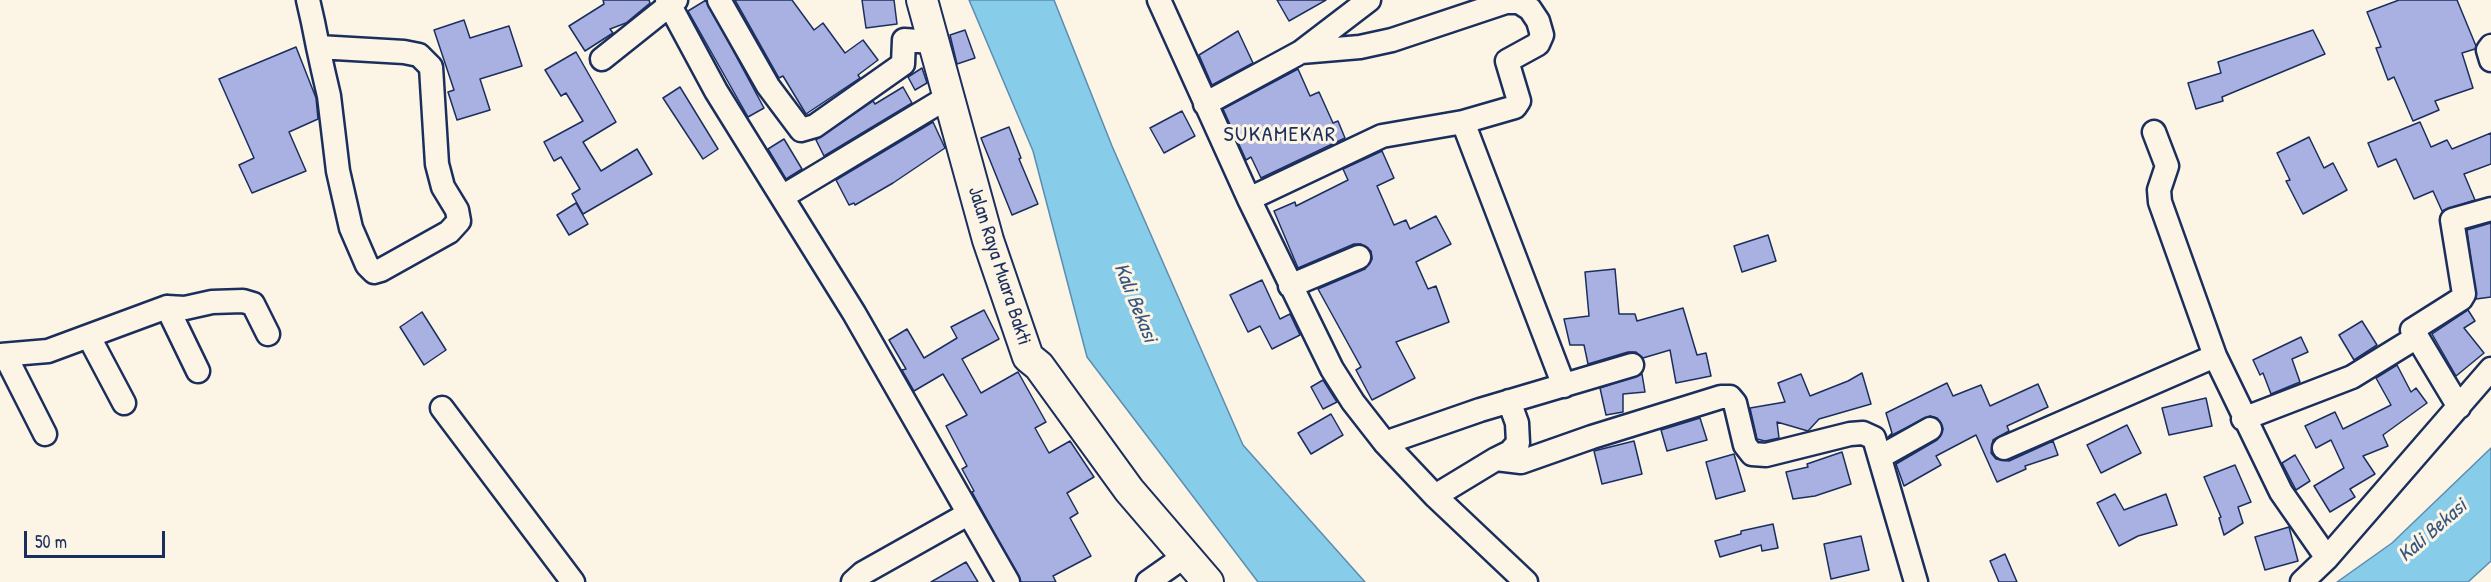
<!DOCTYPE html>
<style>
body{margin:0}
#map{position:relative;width:2491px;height:582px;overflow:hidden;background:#fcf5e5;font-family:"Patrick Hand",sans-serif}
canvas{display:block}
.scale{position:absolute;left:24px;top:531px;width:141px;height:27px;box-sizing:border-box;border:3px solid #1b2f5e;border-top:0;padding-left:8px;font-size:18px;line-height:21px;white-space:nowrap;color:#1b2f5e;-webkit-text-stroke:4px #fcf5e5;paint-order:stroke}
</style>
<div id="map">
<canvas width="2491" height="582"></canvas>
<div class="scale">50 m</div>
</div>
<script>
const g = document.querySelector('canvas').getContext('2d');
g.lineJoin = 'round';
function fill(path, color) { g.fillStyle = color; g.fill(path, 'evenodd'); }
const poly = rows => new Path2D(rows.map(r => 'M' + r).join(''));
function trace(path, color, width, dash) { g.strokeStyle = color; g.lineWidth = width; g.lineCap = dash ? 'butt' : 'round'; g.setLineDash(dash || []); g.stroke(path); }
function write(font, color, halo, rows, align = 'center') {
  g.font = font + ' "Patrick Hand",sans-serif'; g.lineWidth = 6; g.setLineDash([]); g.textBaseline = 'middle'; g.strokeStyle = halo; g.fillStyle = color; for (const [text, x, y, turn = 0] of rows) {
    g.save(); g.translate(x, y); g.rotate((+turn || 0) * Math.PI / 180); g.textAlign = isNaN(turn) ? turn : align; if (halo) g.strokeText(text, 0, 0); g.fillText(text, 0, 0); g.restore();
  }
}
const water = poly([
 [969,0,1054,0,1112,146,1243,445,1365,582,1258,582,1087,357,1033,151,969,0],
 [2491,448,2491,561,2468,582,2337,582,2392,543,2491,448]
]);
const building = poly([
 [603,0,649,0,650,3,626,23,610,29,613,33,585,51,569,26,604,4,603,0],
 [706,0,764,108,748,117,688,11,706,0],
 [735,0,792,0,814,30,823,23,845,53,863,40,878,60,858,75,860,78,806,114,783,76,779,78,735,0],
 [862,0,894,0,897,24,866,28,862,0],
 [1277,0,1326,0,1289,21,1277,0],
 [2399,0,2457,0,2476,46,2475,49,2462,53,2473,88,2435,101,2439,110,2413,121,2394,77,2388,80,2376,48,2381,47,2367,12,2399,0],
 [464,20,470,38,509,26,522,66,480,79,490,110,457,120,448,92,454,90,434,30,464,20],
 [965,30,975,58,957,64,950,35,965,30],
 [2313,30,2325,54,2222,97,2223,101,2196,109,2188,83,2221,73,2218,62,2313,30],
 [1238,31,1253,63,1212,85,1199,55,1238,31],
 [296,47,316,98,318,119,289,132,306,171,252,193,239,165,254,158,219,79,296,47],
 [576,52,616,122,583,142,601,171,637,149,652,174,583,214,572,194,580,189,561,157,554,161,544,142,583,121,566,93,561,96,545,70,576,52],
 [922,68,927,83,915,90,908,77,922,68],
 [1298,69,1310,96,1319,92,1333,123,1338,121,1345,138,1261,178,1251,157,1246,160,1223,109,1298,69],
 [680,87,718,149,703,159,663,98,680,87],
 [903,87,912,103,824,156,816,140,873,101,875,104,903,87],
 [1182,111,1195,136,1164,153,1150,128,1182,111],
 [933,122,945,148,893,183,855,205,854,203,849,205,836,180,933,122],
 [2420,122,2431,147,2447,140,2452,149,2491,133,2491,164,2464,174,2475,200,2442,211,2433,191,2414,199,2396,159,2378,167,2368,143,2420,122],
 [1009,127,1021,158,1019,159,1038,204,1012,215,981,138,1009,127],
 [2309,137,2324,168,2333,163,2347,190,2303,214,2286,181,2290,180,2277,153,2309,137],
 [784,139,802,169,786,179,768,149,784,139],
 [1382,151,1394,178,1377,186,1394,225,1406,220,1410,229,1436,216,1451,244,1416,262,1428,289,1436,286,1449,322,1396,342,1415,378,1372,400,1356,370,1361,367,1318,289,1365,269,1372,259,1371,251,1361,244,1354,244,1298,268,1274,211,1295,202,1296,206,1348,180,1343,169,1382,151],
 [576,203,588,224,569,235,557,215,576,203],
 [2491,223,2491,297,2476,299,2467,230,2491,223],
 [1768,235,1776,261,1742,272,1734,246,1768,235],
 [1615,269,1619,314,1635,314,1637,321,1683,308,1697,355,1706,353,1711,376,1676,383,1670,350,1643,358,1636,352,1628,352,1588,364,1584,345,1570,345,1564,319,1589,316,1585,272,1615,269],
 [1262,280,1280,319,1290,314,1300,335,1272,349,1260,326,1248,332,1230,295,1262,280],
 [984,310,999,339,962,359,981,393,1018,372,1046,422,1035,428,1049,453,1070,441,1094,477,1067,493,1078,513,1070,518,1091,556,1053,576,1056,582,1021,582,972,492,974,491,962,469,967,466,946,426,967,415,943,374,914,391,902,370,906,369,889,340,907,329,924,358,957,338,951,327,984,310],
 [2468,310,2475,321,2464,328,2484,353,2456,376,2432,334,2468,310],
 [422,312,446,350,424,365,400,327,422,312],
 [2362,321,2377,345,2354,360,2339,335,2362,321],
 [2301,337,2308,352,2292,359,2300,382,2271,394,2263,373,2260,375,2253,360,2301,337],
 [2397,365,2411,392,2416,388,2427,403,2383,435,2388,446,2363,456,2375,474,2350,489,2355,497,2330,512,2314,486,2344,468,2331,440,2316,448,2305,426,2335,412,2343,429,2391,405,2376,378,2397,365],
 [1862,373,1871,404,1819,419,1808,431,1777,422,1779,438,1765,441,1757,439,1750,408,1785,402,1778,383,1801,374,1810,396,1848,381,1862,373],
 [1642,374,1645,392,1623,394,1623,412,1606,415,1600,388,1642,374],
 [1323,380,1337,402,1323,409,1311,387,1323,380],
 [1947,383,1953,396,1981,385,1990,406,2038,384,2048,407,2007,426,2009,431,1993,440,1991,453,1996,459,2009,461,2053,441,2058,455,2025,466,2026,469,1997,482,1976,435,1936,456,1941,465,1904,486,1896,464,1937,440,1943,429,1937,418,1930,416,1888,437,1892,433,1886,413,1947,383],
 [2206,398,2212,426,2169,435,2162,408,2206,398],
 [1331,414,1343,435,1311,454,1298,433,1331,414],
 [1700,418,1707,440,1667,451,1661,430,1700,418],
 [2127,425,2141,453,2101,473,2087,445,2127,425],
 [1634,441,1642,474,1602,484,1594,451,1634,441],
 [1842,452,1851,484,1815,496,1793,499,1786,472,1808,467,1807,464,1842,452],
 [1734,454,1745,491,1716,499,1706,462,1734,454],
 [2295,455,2310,481,2296,490,2282,463,2295,455],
 [2235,465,2251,502,2238,507,2243,523,2224,535,2219,518,2221,517,2204,477,2235,465],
 [2115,494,2124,510,2166,494,2177,525,2138,536,2119,546,2097,503,2115,494],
 [1773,524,1778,548,1762,551,1761,545,1720,557,1715,541,1741,534,1741,531,1773,524],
 [2289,527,2298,561,2265,570,2255,537,2289,527],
 [1861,536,1869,570,1831,579,1824,544,1861,536],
 [2005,554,2017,582,1999,582,1990,561,2005,554],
 [966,562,978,582,931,582,966,562]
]);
const minor = poly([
 [308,0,313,22,318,47,323,70,329,96,338,171,351,228,367,265,374,272,381,270,449,232,459,221,457,210,443,187,437,164,431,67,419,55,404,52,318,47],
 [667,0,716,91,854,313,1008,582],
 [719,0,768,86,801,130,815,126,903,64,904,40,933,42],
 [1159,0,1249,199,1332,369,1353,402,1385,443,1435,496,1526,582],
 [2491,46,2488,50,2491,60],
 [1301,52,1369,0],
 [602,59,676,0],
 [1205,104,1301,52,1360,47,1392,40,1506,2,1519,2,1530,9,1538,21,1542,35,1538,44,1507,61,1519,101,1515,107,1463,122,1382,136,1249,199],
 [1463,122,1564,386],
 [2154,132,2167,166,2159,190,2160,202,2215,356,2281,492,2327,558],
 [782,197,948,97],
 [1290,286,1359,257],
 [167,307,198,371],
 [89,337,124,403],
 [2417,337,2412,330,2461,299,2464,294,2452,220,2491,209],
 [0,355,48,351,167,307,185,308,212,302,243,301,253,304,268,334],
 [5,355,45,434],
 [442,408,573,582],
 [2243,419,2352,377,2417,337,2459,407],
 [1385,443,1480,410,1632,365],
 [2004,448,2215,356],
 [1880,457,1930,429],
 [1496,459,1510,452,1518,443,1517,423,1509,401],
 [1435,496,1496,459,1521,462,1592,437,1721,397,1730,397,1735,403,1745,445,1752,454,1766,455,1850,434,1863,433,1874,438,1916,582],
 [853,582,863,573,968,514],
 [1148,582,1185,556],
 [2302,582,2327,558,2491,369]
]);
const major = poly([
 [922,0,988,240,1028,357,1039,366,1129,490,1208,582]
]);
const streetNames = [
 ["Jalan Raya Muara Bakti",999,266,72]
];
const waterNames = [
 ["Kali Bekasi",1135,303,68],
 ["Kali Bekasi",2433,531,-41]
];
const quarterNames = [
 ["SUKAMEKAR",1280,135]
];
fill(water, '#87cce9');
trace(water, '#5c8db1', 1.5);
fill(building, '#a9b1e2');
trace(building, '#1b2f5e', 1.5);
trace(minor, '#1b2f5e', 27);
trace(major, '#1b2f5e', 34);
trace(minor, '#fcf5e5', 22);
trace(major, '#fcf5e5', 30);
write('20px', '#1b2f5e', '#fcf5e5', streetNames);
write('italic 21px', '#365681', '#fcf5e5', waterNames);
g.letterSpacing = '1.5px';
write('22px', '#1b2f5e', '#fcf5e5', quarterNames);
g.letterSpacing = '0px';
</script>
